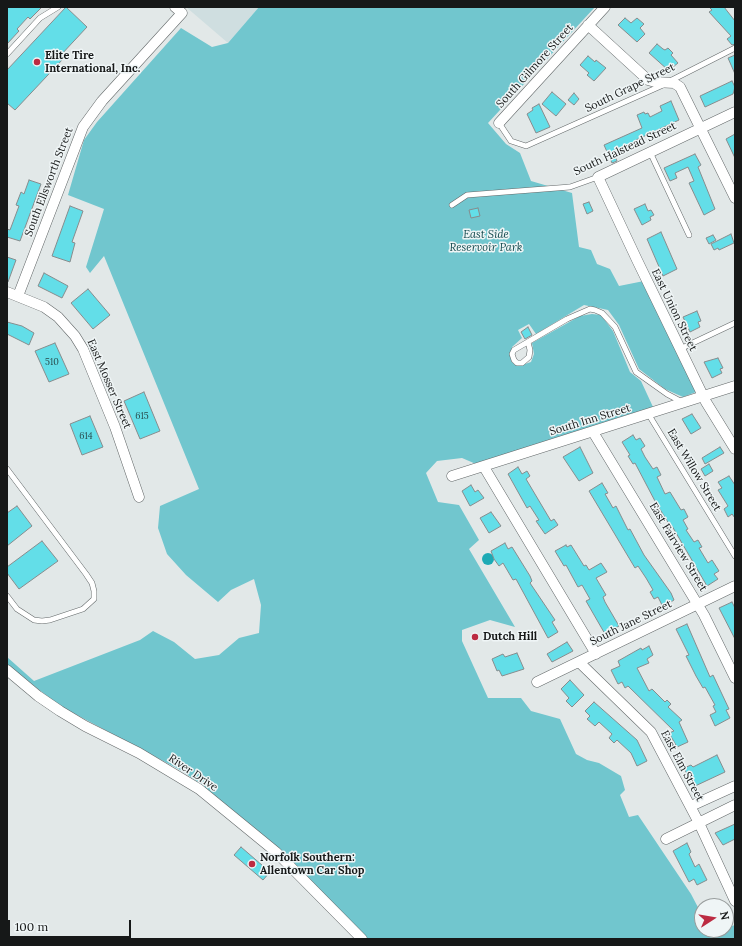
<!DOCTYPE html>
<style>
body{margin:0}
#map{position:relative;width:742px;height:946px;overflow:hidden;background:#e2e8e8;font-family:Lora,serif}
canvas{display:block}
.frame{position:absolute;inset:0;border:8px solid #161818;pointer-events:none}
.north{position:absolute;left:694px;top:898px;width:40px;height:40px;box-sizing:border-box;background:#eff5f6;border:1px solid #989d9d;border-radius:50%;rotate:78deg;font-size:11px;font-weight:700;line-height:16px;text-align:center;color:#161818}
.north::after{content:'';display:block;margin:auto;width:14px;height:18px;background:#bc2b42;clip-path:polygon(50% 0,100% 100%,50% 72%,0 100%)}
.scale{position:absolute;left:8px;top:920px;width:123px;height:18px;box-sizing:border-box;border:2px solid #161818;border-top:0;padding-left:5px;font-size:12px;line-height:14px;white-space:nowrap;color:#161818;-webkit-text-stroke:3px #eff5f6;paint-order:stroke}
</style>
<div id="map">
<canvas width="742" height="946"></canvas>
<div class="frame"></div>
<div class="north">N</div>
<div class="scale">100 m</div>
</div>
<script>
const g = document.querySelector('canvas').getContext('2d');
g.lineJoin = 'round';
function fill(path, color) { g.fillStyle = color; g.fill(path, 'evenodd'); }
const poly = rows => new Path2D(rows.map(r => 'M' + r).join(''));
function trace(path, color, width, dash) { g.strokeStyle = color; g.lineWidth = width; g.lineCap = dash ? 'butt' : 'round'; g.setLineDash(dash || []); g.stroke(path); }
function write(font, color, halo, rows, align = 'center') {
  g.font = font + ' Lora,serif'; g.lineWidth = 3; g.setLineDash([]); g.textBaseline = 'middle'; g.strokeStyle = halo; g.fillStyle = color; for (const [text, x, y, turn = 0] of rows) {
    g.save(); g.translate(x, y); g.rotate((+turn || 0) * Math.PI / 180); g.textAlign = isNaN(turn) ? turn : align; if (halo) g.strokeText(text, 0, 0); g.fillText(text, 0, 0); g.restore();
  }
}
const built = poly([
 [186,7,259,7,228,43]
]);
const green = poly([
 [259,7,595,7,488,123,506,144,520,153,531,181,572,193,579,247,591,250,597,264,610,269,619,286,644,281,696,392,683,397,665,389,639,369,619,325,608,310,584,305,536,334,529,324,518,330,522,338,512,347,511,361,515,365,522,365,531,362,534,354,532,343,580,316,592,314,601,315,613,331,630,372,641,381,653,407,476,464,462,458,437,461,426,473,438,502,459,505,479,540,469,549,515,627,490,620,462,630,462,641,488,698,521,698,531,711,560,719,576,754,587,760,599,763,621,776,625,790,620,795,629,817,638,815,691,894,702,915,702,930,710,930,712,933,726,930,726,928,735,925,735,939,361,939,238,815,198,782,182,771,60,706,7,665,7,657,34,681,140,640,153,631,174,642,195,659,219,655,239,638,259,633,261,605,254,579,231,590,218,602,186,575,167,554,158,528,160,506,199,489,104,256,90,273,86,267,104,209,68,195,84,140,97,122,181,28,212,47,228,43]
]);
const water = poly([
 '482 559a6 6 0 1 1 12 0a6 6 0 1 1-12 0Z'
]);
const building = poly([
 [7,7,42,7,30,19,28,17,17,29,19,31,7,44,7,7],
 [66,7,87,27,60,56,63,59,15,110,7,103,7,70,66,7],
 [709,7,724,7,735,21,735,44,732,45,727,39,731,36,709,12,712,10,709,7],
 [625,18,631,23,637,18,644,24,640,28,645,34,637,42,618,25,625,18],
 [657,44,663,49,665,50,668,48,673,53,671,55,678,63,673,67,672,66,668,70,649,53,657,44],
 [735,55,735,74,728,58,735,55],
 [588,56,595,62,596,60,606,68,594,81,587,75,589,73,580,65,588,56],
 [732,81,735,87,733,94,705,107,700,96,732,81],
 [552,92,566,104,556,116,542,104,552,92],
 [574,93,579,99,574,105,568,100,574,93],
 [671,101,679,120,636,140,637,142,631,146,614,154,617,161,612,163,604,145,642,128,637,115,644,112,645,114,648,113,650,117,662,111,660,106,671,101],
 [539,104,550,127,536,133,527,114,533,110,532,108,539,104],
 [735,134,735,158,726,139,735,134],
 [695,154,701,165,698,167,715,209,704,215,689,183,694,181,688,167,675,173,677,178,670,181,664,168,695,154],
 [29,180,41,184,20,241,7,237,7,229,10,230,19,206,16,205,21,192,24,194,29,180],
 [589,202,593,211,587,214,583,204,589,202],
 [645,204,648,211,651,210,654,215,650,217,651,220,642,225,634,209,645,204],
 [70,206,83,211,72,242,75,243,70,262,52,256,70,206],
 [478,208,480,216,471,218,469,210,478,208],
 [661,232,677,269,663,276,647,239,661,232],
 [731,234,734,243,719,250,718,248,714,250,711,244,731,234],
 [713,235,716,240,709,244,706,238,713,235],
 [7,257,16,260,8,282,7,282,7,257],
 [44,273,68,286,62,298,38,286,44,273],
 [88,289,110,315,93,329,71,303,88,289],
 [697,311,701,321,698,322,700,327,690,332,683,317,697,311],
 [7,322,22,326,34,333,29,345,7,334,7,322],
 [528,327,532,335,525,339,521,332,528,327],
 [55,343,69,374,49,382,35,351,55,343],
 [718,358,723,368,720,369,722,373,712,378,704,362,718,358],
 [144,392,160,431,140,439,124,401,144,392],
 [692,414,701,428,691,434,682,419,692,414],
 [90,416,103,447,82,455,70,424,90,416],
 [633,435,636,440,640,438,645,446,641,449,645,457,653,469,657,467,661,475,657,477,665,494,670,492,681,510,684,509,688,517,683,520,688,529,686,530,694,542,698,540,702,547,699,548,708,563,712,560,719,571,714,574,718,579,707,586,672,526,671,527,656,503,635,463,633,464,628,456,630,455,622,442,633,435],
 [580,447,593,473,579,481,563,457,580,447],
 [720,447,724,453,705,464,702,458,720,447],
 [709,464,713,471,705,476,701,469,709,464],
 [518,467,522,474,527,471,530,476,526,479,551,521,554,519,558,525,545,534,536,521,539,520,530,506,527,508,508,474,518,467],
 [729,476,735,485,735,518,732,514,728,517,724,509,728,506,718,490,722,488,718,482,729,476],
 [602,483,608,493,605,494,613,508,616,506,628,530,630,529,644,555,671,593,674,600,663,607,658,597,654,599,650,592,653,590,646,578,638,566,635,568,589,491,602,483],
 [471,485,475,492,478,490,484,498,470,506,462,491,471,485],
 [17,506,32,526,7,546,7,513,17,506],
 [491,512,501,526,489,533,480,518,491,512],
 [42,541,58,561,19,589,7,573,7,567,42,541],
 [505,543,508,549,512,547,530,576,532,581,530,583,555,620,552,622,558,632,548,638,516,579,513,580,503,563,499,566,494,559,491,551,505,543],
 [566,545,567,547,571,545,584,566,586,565,589,570,601,563,607,572,596,578,606,595,603,597,605,602,619,626,605,634,586,601,590,599,582,585,578,587,566,565,564,566,555,551,566,545],
 [732,602,735,608,735,639,719,608,732,602],
 [687,624,710,677,713,675,729,709,726,710,730,718,715,726,710,715,716,712,713,706,715,705,705,687,703,688,696,676,686,656,689,655,676,629,687,624],
 [567,642,573,651,552,662,547,654,567,642],
 [649,646,653,655,647,659,649,663,637,668,649,691,652,689,665,702,667,700,671,704,668,707,682,720,679,722,688,742,677,747,669,733,674,731,628,686,625,688,622,682,618,684,611,670,620,666,618,661,641,648,642,650,649,646],
 [517,653,524,669,502,676,499,670,497,671,492,659,503,654,505,657,517,653],
 [570,680,584,695,572,707,566,701,569,698,561,689,570,680],
 [594,702,637,740,647,761,637,766,631,753,617,740,614,743,609,738,612,734,599,722,595,726,587,719,590,716,585,711,594,702],
 [717,755,725,772,693,787,684,768,691,765,693,767,717,755],
 [735,824,735,839,723,845,715,833,735,824],
 [687,843,691,852,689,854,695,867,699,864,707,880,697,885,694,879,689,882,673,851,687,843],
 [241,847,270,872,263,880,234,855,241,847]
]);
const lane = poly([
 [7,54,40,18,58,7],
 [670,81,735,48],
 [499,123,511,141,526,146,663,85],
 [650,152,689,235],
 [452,205,467,195,570,187,598,177],
 [528,342,530,350,529,357,522,363,517,363,514,360,512,354,514,350,567,319,590,309,595,310,602,313,615,327,636,372,667,394,682,402],
 [680,349,735,323],
 [649,415,735,556],
 [7,469,86,574,92,583,94,591,94,599,83,609,50,620,42,621,34,620,17,609,7,596]
]);
const street = poly([
 [588,25,648,80,655,82,674,83,680,87,735,198],
 [735,112,598,177,637,260,706,402,735,449],
 [499,123,605,7],
 [7,292,44,307,58,317,75,336,83,349,115,427,139,497],
 [18,296,83,127,102,101,182,13,175,7],
 [593,432,704,615,735,678],
 [484,467,596,654],
 [452,476,735,386],
 [579,662,651,732,699,823,735,901],
 [7,670,38,696,60,711,85,726,139,753,199,789,276,852,362,939],
 [537,682,735,586],
 [691,806,735,786],
 [666,839,735,805]
]);
const markers = [
 [37,62,4,"#bc2b42"],
 [475,637,4,"#bc2b42"],
 [252,864,4,"#bc2b42"]
];
const numberNames = [
 ["510",52,362],
 ["615",142,416],
 ["614",86,436]
];
const poiNames = [
 ["Elite Tire",45,56],
 ["International, Inc.",45,69],
 ["Dutch Hill",483,637],
 ["Norfolk Southern:",260,858],
 ["Allentown Car Shop",260,871]
];
const streetNames = [
 ["South Gilmore Street",535,66,-48],
 ["South Grape Street",630,88,-26],
 ["South Halstead Street",625,149,-25],
 ["South Ellsworth Street",49,182,-69],
 ["East Union Street",674,310,64],
 ["East Mosser Street",109,384,67],
 ["South Inn Street",590,420,-17],
 ["East Willow Street",694,470,59],
 ["East Fairview Street",678,547,59],
 ["South Jane Street",631,623,-26],
 ["East Elm Street",682,766,62],
 ["River Drive",193,773,34]
];
const parkNames = [
 ["East Side",486,235],
 ["Reservoir Park",486,248]
];
fill(built, '#cfdee0');
fill(green, '#71c6ce');
fill(water, '#1daab5');
fill(building, '#63dee8');
trace(building, '#878c8d', 1);
trace(lane, '#636869', 6);
trace(street, '#636869', 11);
trace(lane, '#fff', 5);
trace(street, '#fff', 10);
for (const [x, y, r, color] of markers) { const dot = new Path2D(); dot.arc(x, y, r, 0, 2 * Math.PI); g.fillStyle = color; g.fill(dot); trace(dot, '#eff5f6', 1.5); }
write('9px', '#294a4c', null, numberNames);
write('bold 11px', '#161818', '#eff5f6', poiNames, 'left');
write('11px', '#161818', '#eff5f6', streetNames);
write('italic 11px', '#144b4f', '#eff5f6', parkNames);
</script>
